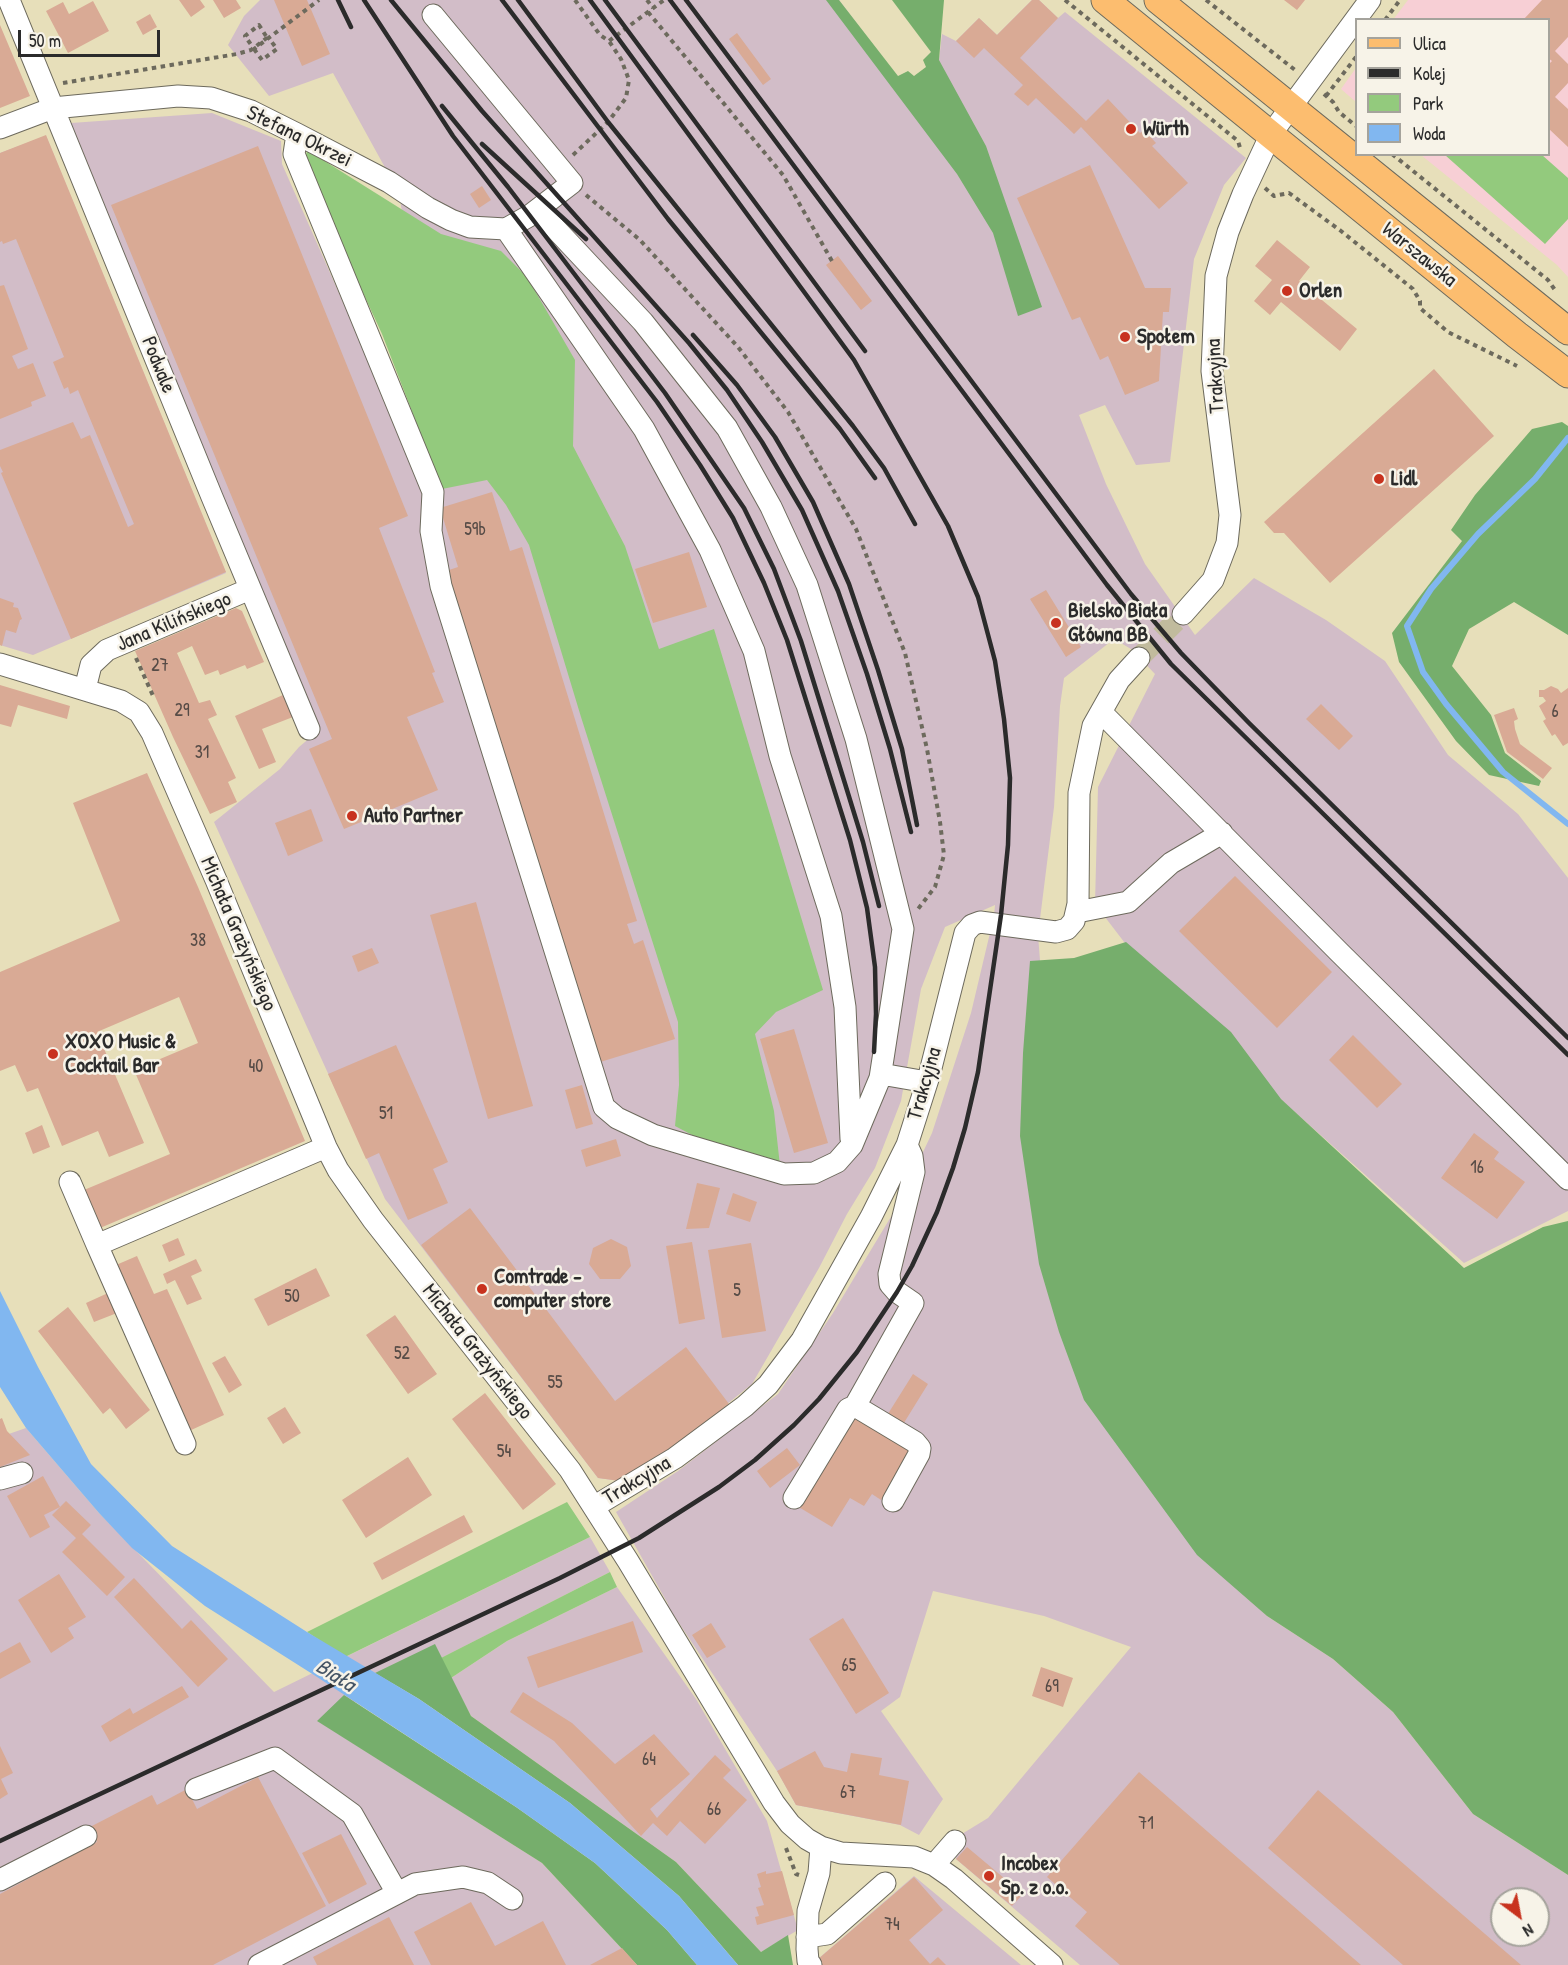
<!DOCTYPE html>
<meta charset="utf-8">
<style>
body{margin:0}
#map{position:relative;width:1568px;height:1965px;overflow:hidden;background:#e7dfba;font-family:"Patrick Hand",sans-serif}
canvas{display:block}
.legend{position:absolute;left:1355px;top:18px;width:195px;height:138px;box-sizing:border-box;background:#f7f3e8;border:2px solid #a5a39c;margin:0;padding:8px 10px;list-style:none;font-size:18px;color:#2b2b2b}
.legend li{display:flex;align-items:center;gap:12px;height:30px}
.legend b{width:30px;border:2px solid #a5a39c}
.north{position:absolute;left:1490px;top:1887px;width:60px;height:60px;box-sizing:border-box;background:#f7f3e8;border:2px solid #a5a39c;border-radius:50%;rotate:148deg;font-size:16px;font-weight:700;line-height:24px;text-align:center;color:#2b2b2b}
.north::after{content:'';display:block;margin:auto;width:21px;height:27px;background:#c8321e;clip-path:polygon(50% 0,100% 100%,50% 72%,0 100%)}
.scale{position:absolute;left:18px;top:30px;width:142px;height:27px;box-sizing:border-box;border:3px solid #2b2b2b;border-top:0;padding-left:8px;font-size:18px;line-height:21px;white-space:nowrap;color:#2b2b2b;-webkit-text-stroke:4px #f7f3e8;paint-order:stroke}
</style>
<div id="map">
<canvas width="1568" height="1965"></canvas>
<ul class="legend">
<li><b style="height:8px;background:#fcbd6f"></b>Ulica</li>
<li><b style="height:8px;background:#2b2b2b"></b>Kolej</li>
<li><b style="height:16px;background:#93ca7d"></b>Park</li>
<li><b style="height:16px;background:#81b7f0"></b>Woda</li>
</ul>
<div class="north">N</div>
<div class="scale">50 m</div>
</div>
<script>
const g = document.querySelector('canvas').getContext('2d');
g.lineJoin = 'round';
function fill(path, color) { g.fillStyle = color; g.fill(path, 'evenodd'); }
const poly = rows => new Path2D(rows.map(r => 'M' + r).join(''));
function trace(path, color, width, dash) { g.strokeStyle = color; g.lineWidth = width; g.lineCap = dash ? 'butt' : 'round'; g.setLineDash(dash || []); g.stroke(path); }
function write(font, color, halo, rows, align = 'center') {
  g.font = font + ' "Patrick Hand",sans-serif'; g.lineWidth = 5; g.setLineDash([]); g.textBaseline = 'middle'; g.strokeStyle = halo; g.fillStyle = color; for (const [text, x, y, turn = 0] of rows) {
    g.save(); g.translate(x, y); g.rotate((+turn || 0) * Math.PI / 180); g.textAlign = isNaN(turn) ? turn : align; if (halo) g.strokeText(text, 0, 0); g.fillText(text, 0, 0); g.restore();
  }
}
const built = poly([
 [1408,0,1568,0,1568,277,1557,265,1421,155,1548,154,1548,20,1393,20],
 [1356,68,1356,102,1341,89]
]);
const industrial = poly([
 [260,0,839,0,903,84,939,60,942,34,956,41,979,18,997,35,1032,0,1039,0,1058,18,1065,12,1246,158,1224,185,1194,259,1170,462,1136,465,1105,405,1079,415,1106,484,1145,564,1195,635,1254,578,1326,620,1385,661,1448,755,1518,814,1568,878,1568,1211,1464,1263,1167,998,1095,904,1098,787,1155,674,1131,649,1114,639,1064,678,1060,706,1054,807,1038,935,1041,973,1256,1605,1267,1616,1333,1659,1393,1712,1473,1814,1568,1875,1568,1965,1080,1965,956,1859,952,1840,988,1818,1131,1647,1044,1616,933,1591,900,1697,881,1711,943,1799,919,1835,900,1825,796,1805,777,1771,667,1605,668,1604,616,1512,678,1471,778,1394,833,1313,898,1205,932,1133,971,1013,994,916,995,905,945,927,921,989,901,1101,875,1168,847,1214,819,1268,752,1384,660,1458,620,1481,598,1478,385,1199,214,822,280,769,299,747,318,731,71,123,212,113,281,141,282,164,418,472,412,418,417,337,408,250,399,193,333,73,269,96,228,45,244,16],
 [1502,1899,1538,1899,1538,1935,1502,1935],
 [46,136,226,573,33,655,0,645,0,153],
 [26,1428,99,1513,274,1692,590,1537,610,1572,318,1721,542,1863,637,1965,0,1965,0,1437],
 [617,1587,696,1699,767,1821,798,1930,761,1952,676,1862,471,1716,451,1678,507,1641],
 [914,1876,1021,1965,811,1965]
]);
const green = poly([
 [307,150,441,234,501,251,527,277,575,360,573,446,625,546,659,649,714,629,823,990,776,1012,755,1034,774,1111,780,1166,696,1137,675,1126,679,1085,678,1022,581,717,529,545,506,505,487,480,442,489,382,334,304,165],
 [1445,155,1542,155,1568,178,1568,219,1545,244],
 [567,1502,590,1537,345,1657,307,1632],
 [610,1572,617,1587,507,1641,451,1678,441,1658]
]);
const forest = poly([
 [826,0,839,0,898,76,908,71,914,76,926,67,923,60,931,52,892,0,944,0,939,60,986,146,1042,307,1018,316,993,233,957,174],
 [1562,422,1568,426,1568,635,1514,602,1469,629,1452,666,1491,715,1505,753,1541,781,1539,786,1489,775,1456,741,1399,662,1392,633,1462,541,1451,530,1475,495,1532,429],
 [1126,942,1231,1032,1281,1099,1464,1268,1543,1227,1568,1221,1568,1875,1473,1814,1393,1712,1333,1659,1267,1616,1197,1555,1084,1400,1059,1332,1039,1264,1020,1136,1023,1053,1030,961,1074,958],
 [435,1644,471,1716,676,1862,761,1952,788,1935,793,1965,738,1965,679,1896,570,1803,419,1699,375,1673],
 [344,1695,516,1807,595,1863,667,1930,697,1965,637,1965,542,1863,317,1721]
]);
const water = poly([
 [0,1291,38,1367,91,1464,172,1546,307,1632,419,1699,570,1803,679,1896,738,1965,697,1965,667,1930,595,1863,516,1807,314,1675,205,1606,132,1548,99,1513,26,1428,0,1387]
]);
const stream = poly([
 [1568,438,1535,479,1478,534,1431,589,1407,626,1423,672,1446,704,1503,772,1568,824]
]);
const building = poly([
 [179,0,200,0,205,7,191,17],
 [213,0,236,0,241,8,224,18],
 [274,0,307,0,330,54,302,66],
 [1032,0,1039,0,1058,18,1020,58,1086,121,1108,99,1140,133,1144,130,1156,143,1152,146,1188,183,1159,209,1081,127,1074,134,1036,98,1028,106,1014,94,1023,85,984,48,974,58,956,41,979,18,997,35],
 [1284,0,1305,0,1297,10],
 [1542,0,1568,0,1568,37,1555,51,1568,64,1568,83,1555,97,1568,109,1568,147,1548,128,1548,65,1552,61,1548,58,1548,20,1523,20],
 [93,1,109,31,68,53,46,11,63,2,69,14],
 [150,14,157,27,143,35,136,22],
 [0,25,30,96,0,108],
 [737,33,771,79,763,85,729,39],
 [46,135,226,572,71,639,1,473,3,472,0,466,0,450,73,422,81,439,90,435,128,527,134,524,78,390,70,394,68,387,64,389,53,362,64,357,16,239,3,244,2,241,0,242,0,153],
 [258,146,408,516,379,528,435,672,432,673,444,702,407,717,438,790,344,829,309,749,332,739,111,205],
 [1090,165,1145,288,1171,288,1169,312,1163,312,1159,381,1125,395,1108,356,1100,360,1080,317,1072,320,1017,198],
 [482,186,491,200,479,208,470,194],
 [1277,240,1310,267,1299,281,1357,329,1340,351,1281,302,1270,315,1254,301,1272,280,1255,266],
 [838,256,872,301,861,310,826,265],
 [4,285,28,349,12,356,18,369,33,363,46,396,31,402,32,406,0,419,0,286],
 [1434,369,1494,436,1330,583,1284,533,1274,533,1264,522],
 [492,492,510,551,522,547,637,921,627,924,634,944,643,940,675,1039,597,1063,446,571,458,567,440,508],
 [689,552,707,607,653,623,635,569],
 [1046,590,1081,647,1066,657,1030,599],
 [0,598,14,603,13,607,18,608,22,619,20,620,16,633,6,630,2,646,0,645],
 [236,608,242,611,264,662,247,669,245,665,220,675,218,670,205,675,192,646,177,653,199,703,210,700,217,715,208,719,236,778,228,782,237,802,210,814,173,737,135,651],
 [0,685,70,706,67,719,18,705,11,727,0,724],
 [1551,686,1558,689,1561,693,1568,688,1568,743,1563,746,1555,734,1552,736,1543,721,1546,719,1539,706,1546,701,1543,697,1539,697,1539,690,1544,690],
 [283,695,293,717,262,729,276,762,259,769,235,716],
 [1321,704,1353,736,1339,750,1306,719],
 [1514,708,1518,719,1514,721,1515,729,1520,744,1552,768,1543,779,1507,752,1494,715],
 [147,773,198,887,305,1141,100,1228,84,1190,170,1154,134,1070,198,1043,179,997,97,1032,144,1143,109,1157,98,1131,62,1146,38,1088,27,1092,15,1065,0,1071,0,972,120,921,73,803],
 [311,809,323,841,288,856,275,823],
 [1235,876,1332,972,1277,1028,1179,931],
 [476,902,533,1106,488,1119,430,915],
 [372,948,379,963,358,972,352,956],
 [794,1029,828,1143,794,1153,760,1039],
 [1353,1035,1402,1084,1377,1108,1329,1060],
 [396,1045,448,1162,433,1169,448,1203,408,1220,379,1153,366,1159,328,1074],
 [582,1085,593,1124,576,1129,565,1090],
 [42,1125,50,1147,33,1154,25,1133],
 [1474,1133,1499,1152,1494,1159,1525,1182,1497,1219,1441,1178],
 [616,1139,621,1156,586,1167,581,1150],
 [697,1183,720,1188,709,1228,686,1229],
 [733,1193,757,1202,750,1222,726,1214],
 [470,1208,615,1401,686,1347,729,1404,660,1458,620,1481,598,1478,421,1245],
 [178,1238,185,1255,169,1262,162,1245],
 [611,1239,627,1247,631,1266,620,1279,600,1279,589,1264,593,1248],
 [692,1242,705,1319,679,1324,666,1246],
 [751,1243,766,1331,722,1338,708,1250],
 [137,1256,154,1294,167,1289,224,1415,189,1431,116,1265],
 [196,1259,202,1271,191,1276,202,1299,187,1305,175,1280,167,1284,163,1274],
 [316,1268,330,1296,268,1326,254,1299],
 [108,1293,117,1313,94,1322,86,1303],
 [68,1307,150,1410,126,1429,110,1408,103,1414,38,1331],
 [395,1315,437,1374,408,1394,366,1335],
 [225,1356,242,1385,229,1393,212,1363],
 [913,1374,928,1384,902,1426,886,1417],
 [485,1393,556,1484,523,1510,452,1419],
 [285,1407,301,1433,283,1444,267,1418],
 [851,1415,911,1450,881,1500,872,1494,864,1506,850,1498,832,1527,797,1506],
 [2,1418,7,1431,30,1455,0,1467,0,1419],
 [787,1448,800,1465,770,1488,757,1471],
 [408,1457,432,1495,366,1538,342,1500],
 [43,1476,60,1507,44,1515,50,1527,30,1538,7,1496],
 [66,1501,91,1525,82,1534,125,1577,107,1596,62,1552,76,1538,52,1515],
 [464,1515,473,1532,382,1580,373,1563],
 [59,1574,86,1617,68,1628,74,1638,51,1653,18,1600],
 [134,1578,182,1629,191,1620,228,1659,198,1687,114,1597],
 [843,1618,889,1693,856,1714,809,1639],
 [633,1621,643,1652,538,1688,527,1657],
 [711,1623,726,1647,707,1658,692,1635],
 [20,1642,31,1662,0,1679,0,1653],
 [1041,1667,1073,1678,1063,1707,1032,1696],
 [182,1686,189,1697,110,1742,101,1726,130,1708,133,1714],
 [523,1692,572,1723,615,1764,654,1734,690,1774,650,1809,657,1818,715,1755,731,1770,723,1778,747,1800,705,1844,680,1821,667,1836,653,1823,641,1836,554,1741,510,1712],
 [0,1746,13,1773,1,1779,8,1794,0,1799],
 [815,1751,824,1767,847,1772,851,1753,882,1758,879,1775,909,1781,901,1825,796,1805,777,1771],
 [1139,1772,1361,1965,1120,1965,1075,1926,1087,1912,1047,1877],
 [258,1777,326,1906,213,1965,0,1965,0,1894,97,1842,90,1827,152,1795,157,1805,187,1789,197,1809],
 [1318,1790,1521,1965,1403,1965,1268,1848],
 [341,1834,367,1884,329,1904,302,1853],
 [967,1847,1023,1894,1012,1906,956,1859],
 [766,1871,766,1874,782,1871,794,1915,757,1925,755,1917,759,1916,756,1907,764,1905,758,1888,761,1887,757,1874],
 [914,1877,943,1910,909,1940,930,1964,938,1957,946,1965,821,1965,817,1960],
 [471,1902,495,1946,543,1921,566,1965,431,1965,414,1932],
 [389,1917,414,1965,317,1965,313,1957],
 [622,1948,637,1965,590,1965]
]);
const minorTunnel = poly([
 [1139,658,1183,614]
]);
const path = poly([
 [575,0,600,35,609,41,664,0],
 [647,0,653,8],
 [1065,0,1238,141,1241,151],
 [1206,0,1295,70],
 [648,12,783,175,832,261],
 [1385,20,1400,0],
 [254,49,262,60,277,49,268,37],
 [63,83,237,54,251,50,268,37],
 [1324,94,1333,102,1339,112,1356,126],
 [1326,96,1356,57],
 [1392,154,1548,280,1555,290],
 [573,155,608,122,626,98,629,80,621,59,609,41],
 [1265,188,1274,196,1289,193,1341,231,1413,289,1420,301,1420,308,1448,332,1517,366],
 [586,195,640,240,738,347,788,412,856,529,905,653,927,749,940,822,944,855,935,887,918,909],
 [136,658,154,698],
 [786,1848,796,1874,799,1875]
]);
const minor = poly([
 [9,0,212,497,309,729],
 [0,128,53,108,178,96,211,98,251,111,297,134,389,182,428,208,451,220,470,227,506,229,529,216,572,183,433,15],
 [297,134,294,154,433,492,431,531,441,586,604,1107,617,1118,653,1135,784,1174,814,1173,837,1162,852,1145,880,1078,903,929,856,739,807,585,771,507,727,428,643,322,538,210],
 [506,229,644,429,710,550,754,651,780,756,831,916,845,1007,851,1139],
 [1183,614,1213,580,1227,543,1230,515,1212,371,1216,276,1228,232,1243,194,1271,134,1370,0],
 [0,664,121,701,139,712,152,733,216,880,326,1147,338,1170,373,1220,570,1470,628,1561,774,1803,790,1824,807,1839,821,1847,841,1853,914,1857,934,1865,954,1879,1052,1965],
 [85,689,91,665,107,650,250,589],
 [1101,712,1339,952,1568,1179],
 [1077,912,1128,902,1171,863,1222,833],
 [881,1074,927,1082],
 [70,1182,97,1245,326,1147],
 [97,1245,185,1444],
 [855,1406,915,1442,920,1448,919,1454,893,1501],
 [0,1479,22,1473],
 [794,1498,848,1409,855,1406,913,1303,897,1292,890,1284,889,1274,914,1172,912,1156,907,1145],
 [595,1506,675,1458,745,1406,768,1385,802,1340,871,1217,907,1145,929,1076,965,933,972,925,980,922,1056,932,1067,929,1074,921,1078,904,1079,793,1093,726,1119,680,1139,658],
 [196,1789,275,1758,352,1814,397,1893],
 [934,1865,955,1841],
 [0,1880,86,1836],
 [807,1937,827,1934,885,1883],
 [259,1965,415,1884,463,1877,488,1883,512,1899],
 [811,1965,808,1961,807,1949,808,1911,819,1873,821,1847]
]);
const major = poly([
 [1105,0,1517,335,1568,374],
 [1158,0,1568,331]
]);
const rail = poly([
 [338,0,351,27],
 [364,0,453,136,657,402,700,465,733,518,764,583,787,640,850,840,867,908,875,967,876,1014,874,1052],
 [391,0,482,111,689,343,727,390,762,442,802,510,838,591,867,674,890,749,911,832],
 [502,0,668,219,840,429,875,478],
 [518,0,608,122,853,426,884,468,915,524],
 [605,0,865,351],
 [670,0,1107,585,1171,664,1568,1055],
 [686,0,1131,594,1181,653,1249,723,1568,1038],
 [442,106,508,187,665,393,744,508,774,569,801,641,863,842,879,906],
 [482,144,586,239],
 [693,335,737,385,775,437,813,502,849,584,878,670,902,749,917,825],
 [0,1841,560,1578,639,1538,719,1487,755,1460,794,1425,819,1399,857,1352,897,1292,912,1266,937,1212,953,1168,965,1128,978,1072,1001,915,1008,845,1010,778,1004,719,995,661,978,597,948,526,854,360,590,0]
]);
const pathBridge = poly([
 [266,36,259,25,245,36,254,49,319,0]
]);
const markers = [
 [1131,129,6,"#c8321e"],
 [1287,291,6,"#c8321e"],
 [1125,337,6,"#c8321e"],
 [1379,479,6,"#c8321e"],
 [1056,623,6,"#c8321e"],
 [352,816,6,"#c8321e"],
 [53,1054,6,"#c8321e"],
 [482,1289,6,"#c8321e"],
 [989,1876,6,"#c8321e"]
];
const numberNames = [
 ["59b",475,530],
 ["27",160,666],
 ["29",182,711],
 ["6",1555,712],
 ["31",202,753],
 ["38",198,941],
 ["40",256,1067],
 ["51",386,1114],
 ["16",1477,1168],
 ["5",737,1291],
 ["50",292,1297],
 ["52",402,1354],
 ["55",555,1383],
 ["54",504,1452],
 ["65",849,1666],
 ["69",1052,1687],
 ["64",649,1760],
 ["67",848,1793],
 ["66",714,1810],
 ["71",1146,1824],
 ["74",892,1925]
];
const poiNames = [
 ["Würth",1143,129],
 ["Orlen",1299,291],
 ["Społem",1137,337],
 ["Lidl",1391,479],
 ["Bielsko Biała",1068,611],
 ["Główna BB",1068,635],
 ["Auto Partner",364,816],
 ["XOXO Music &",65,1042],
 ["Cocktail Bar",65,1066],
 ["Comtrade -",494,1277],
 ["computer store",494,1301],
 ["Incobex",1001,1864],
 ["Sp. z o.o.",1001,1888]
];
const streetNames = [
 ["Stefana Okrzei",299,137,26],
 ["Warszawska",1419,255,39],
 ["Podwale",158,365,68],
 ["Trakcyjna",1216,376,-93],
 ["Jana Kilińskiego",174,622,-23],
 ["Michała Grażyńskiego",238,934,67],
 ["Trakcyjna",925,1084,-74],
 ["Michała Grażyńskiego",477,1352,52],
 ["Trakcyjna",637,1481,-31]
];
const waterNames = [
 ["Biała",335,1676,32]
];
fill(built, '#f7cfd5');
fill(industrial, '#d2bdc8');
fill(green, '#93ca7d');
fill(forest, '#76ae6c');
fill(water, '#81b7f0');
trace(stream, '#81b7f0', 6);
fill(building, '#d9aa95');
trace(minorTunnel, '#c1bb9d', 21, [21, 10]);
trace(minor, '#6d6a5d', 23);
trace(major, '#6d6a5d', 29);
trace(path, '#6d6a5d', 4, [4.5, 4.5]);
trace(minor, '#fff', 21);
trace(major, '#fcbd6f', 27);
trace(rail, '#2b2b2b', 4.5);
trace(pathBridge, '#6d6a5d', 4, [4.5, 4.5]);
for (const [x, y, r, color] of markers) { const dot = new Path2D(); dot.arc(x, y, r, 0, 2 * Math.PI); g.fillStyle = color; g.fill(dot); trace(dot, '#f7f3e8', 2); }
write('18px', '#564b46', null, numberNames);
write('bold 21px', '#2b2b2b', '#f7f3e8', poiNames, 'left');
write('21px', '#2b2b2b', '#f7f3e8', streetNames);
write('italic 22px', '#455566', '#f7f3e8', waterNames);
</script>
